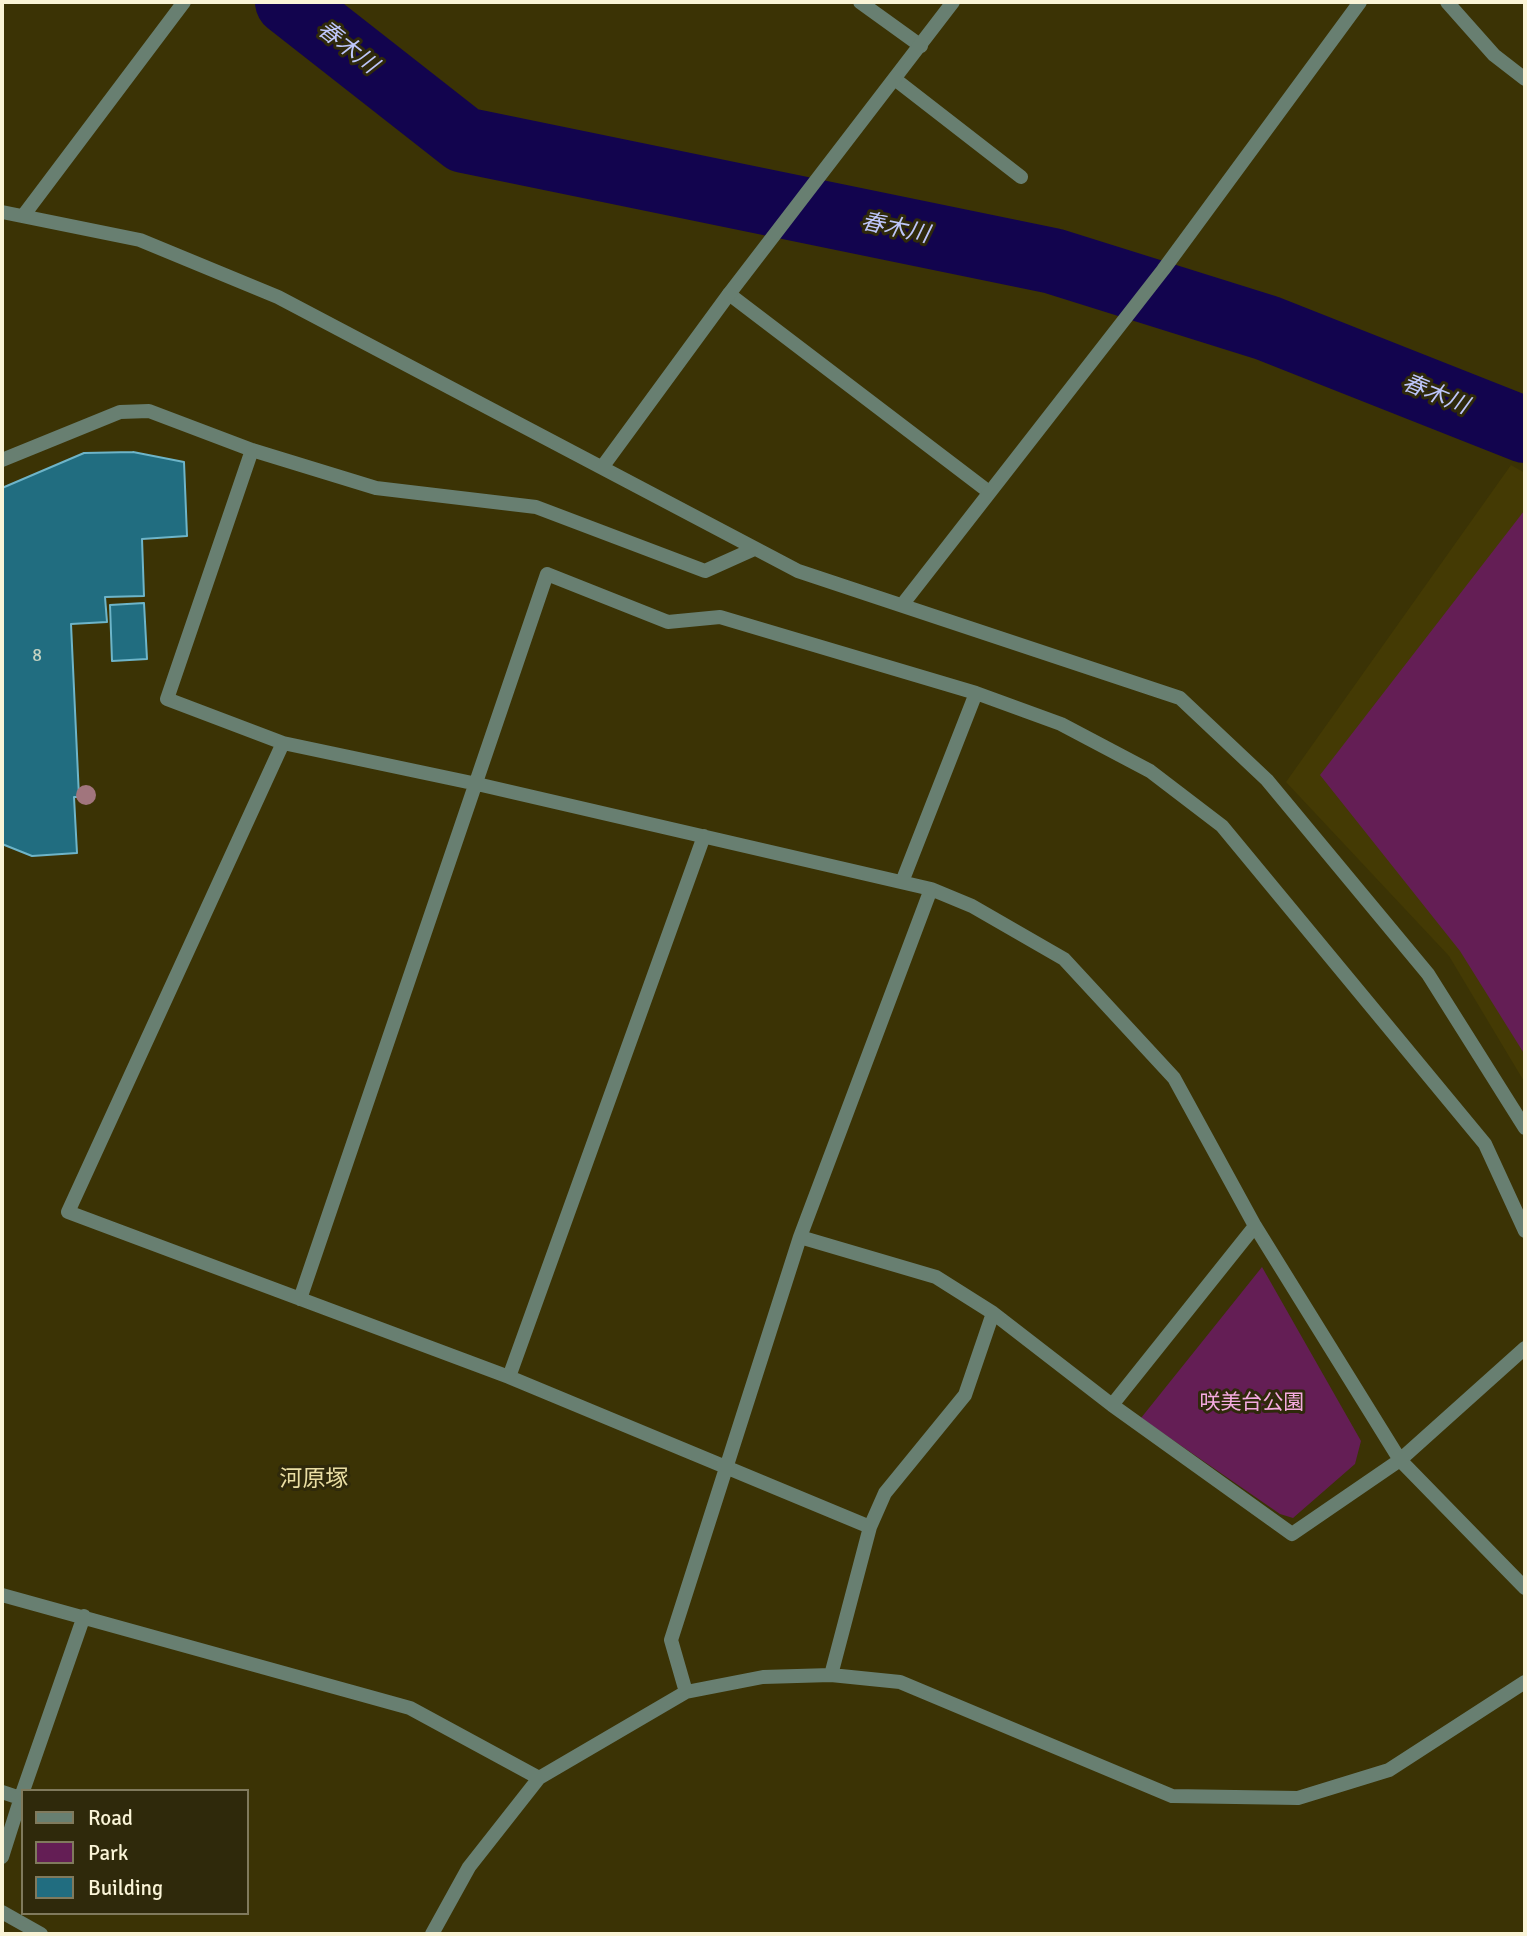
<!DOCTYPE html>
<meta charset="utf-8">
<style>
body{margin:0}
#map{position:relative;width:1527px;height:1936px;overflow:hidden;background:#3b3305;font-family:Signika,sans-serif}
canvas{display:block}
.frame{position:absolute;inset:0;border:4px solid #faf4d7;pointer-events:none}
.legend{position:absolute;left:21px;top:1789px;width:228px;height:126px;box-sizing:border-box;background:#2f290b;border:2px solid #807a5d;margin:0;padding:9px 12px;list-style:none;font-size:21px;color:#faf4d7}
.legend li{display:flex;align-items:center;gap:14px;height:35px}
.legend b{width:35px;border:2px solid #807a5d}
</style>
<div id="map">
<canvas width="1527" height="1936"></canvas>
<div class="frame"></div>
<ul class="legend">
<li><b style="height:9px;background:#687f71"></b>Road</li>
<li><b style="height:19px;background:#641e55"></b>Park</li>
<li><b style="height:19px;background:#216d80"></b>Building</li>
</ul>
</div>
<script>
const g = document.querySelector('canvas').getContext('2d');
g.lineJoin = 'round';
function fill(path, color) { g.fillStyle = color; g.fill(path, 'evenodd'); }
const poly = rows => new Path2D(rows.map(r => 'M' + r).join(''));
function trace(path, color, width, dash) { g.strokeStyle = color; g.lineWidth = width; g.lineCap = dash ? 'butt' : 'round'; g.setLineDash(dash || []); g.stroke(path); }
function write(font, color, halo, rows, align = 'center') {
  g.font = font + ' Signika,"Noto Sans JP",sans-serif'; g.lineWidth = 6; g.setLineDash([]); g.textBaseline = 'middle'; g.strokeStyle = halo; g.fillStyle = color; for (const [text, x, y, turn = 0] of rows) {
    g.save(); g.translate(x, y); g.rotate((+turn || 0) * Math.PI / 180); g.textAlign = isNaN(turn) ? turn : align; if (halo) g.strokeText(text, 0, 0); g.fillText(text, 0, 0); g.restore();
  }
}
const built = poly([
 [1511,465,1525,473,1525,1083,1449,956,1286,782]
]);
const green = poly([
 [1524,511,1525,511,1525,1055,1460,951,1320,775],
 [1262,1267,1361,1441,1355,1464,1293,1518,1280,1514,1141,1418]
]);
const river = poly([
 [288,2,464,140,1053,261,1267,328,1525,430]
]);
const building = poly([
 [133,452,184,462,187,536,142,539,144,596,105,597,107,622,71,624,79,797,74,797,77,853,32,856,2,844,2,488,84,453,133,452],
 [144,603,147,659,112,661,110,605,144,603]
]);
const lane = poly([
 [860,2,921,46],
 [896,80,1021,177],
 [729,294,989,492],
 [2,1912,41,1934]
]);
const street = poly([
 [1447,2,1494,55,1525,79],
 [2,212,140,240,278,297,798,571,1180,698,1267,780,1428,974,1525,1128],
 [23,216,184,2],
 [252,450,167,699,283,743,477,784,931,889,972,906,1064,959,1174,1078,1255,1226,1400,1460,1525,1588],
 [2,460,120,412,149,411,252,450,376,488,536,507,705,571,754,549],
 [603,466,729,294,953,2],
 [902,605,1163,270,1360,2],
 [283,743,68,1212,509,1377,870,1527],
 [902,882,976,693],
 [931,889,800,1237,936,1277,993,1313,1112,1405,1292,1534,1400,1460,1525,1348],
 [300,1299,547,574,668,622,720,617,976,693,1061,724,1150,771,1222,826,1485,1144,1525,1231],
 [509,1377,704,836],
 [1112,1405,1255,1226],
 [2,1595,410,1708,539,1778],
 [831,1675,870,1527,885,1493,965,1395,993,1313],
 [686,1692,671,1640,800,1237],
 [23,1791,84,1616],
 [2,1792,20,1798],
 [2,1857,23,1791],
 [432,1934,469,1867,539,1778,686,1692,763,1677,831,1675,900,1682,1172,1796,1298,1798,1389,1770,1525,1682]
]);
const trees = [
 [86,795]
];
const numberNames = [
 ["8",37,656]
];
const parkNames = [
 ["咲美台公園",1252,1403]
];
const waterNames = [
 ["春木川",347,48,38],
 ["春木川",895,229,12],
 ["春木川",1435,395,22]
];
const neighbourhoodNames = [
 ["河原塚",314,1480]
];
fill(built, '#443a04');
fill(green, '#641e55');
trace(river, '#12044e', 66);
fill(building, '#216d80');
trace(building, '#6eb5c9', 2);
trace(lane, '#687f71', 14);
trace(street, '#687f71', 14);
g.fillStyle = '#a1757d';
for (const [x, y] of trees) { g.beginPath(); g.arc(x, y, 10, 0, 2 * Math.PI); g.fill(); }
write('18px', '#c4d2c1', null, numberNames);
write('21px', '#f5abe0', '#2f290b', parkNames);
write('italic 23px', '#bec6fa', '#2f290b', waterNames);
write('23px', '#eadea3', '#2f290b', neighbourhoodNames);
</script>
